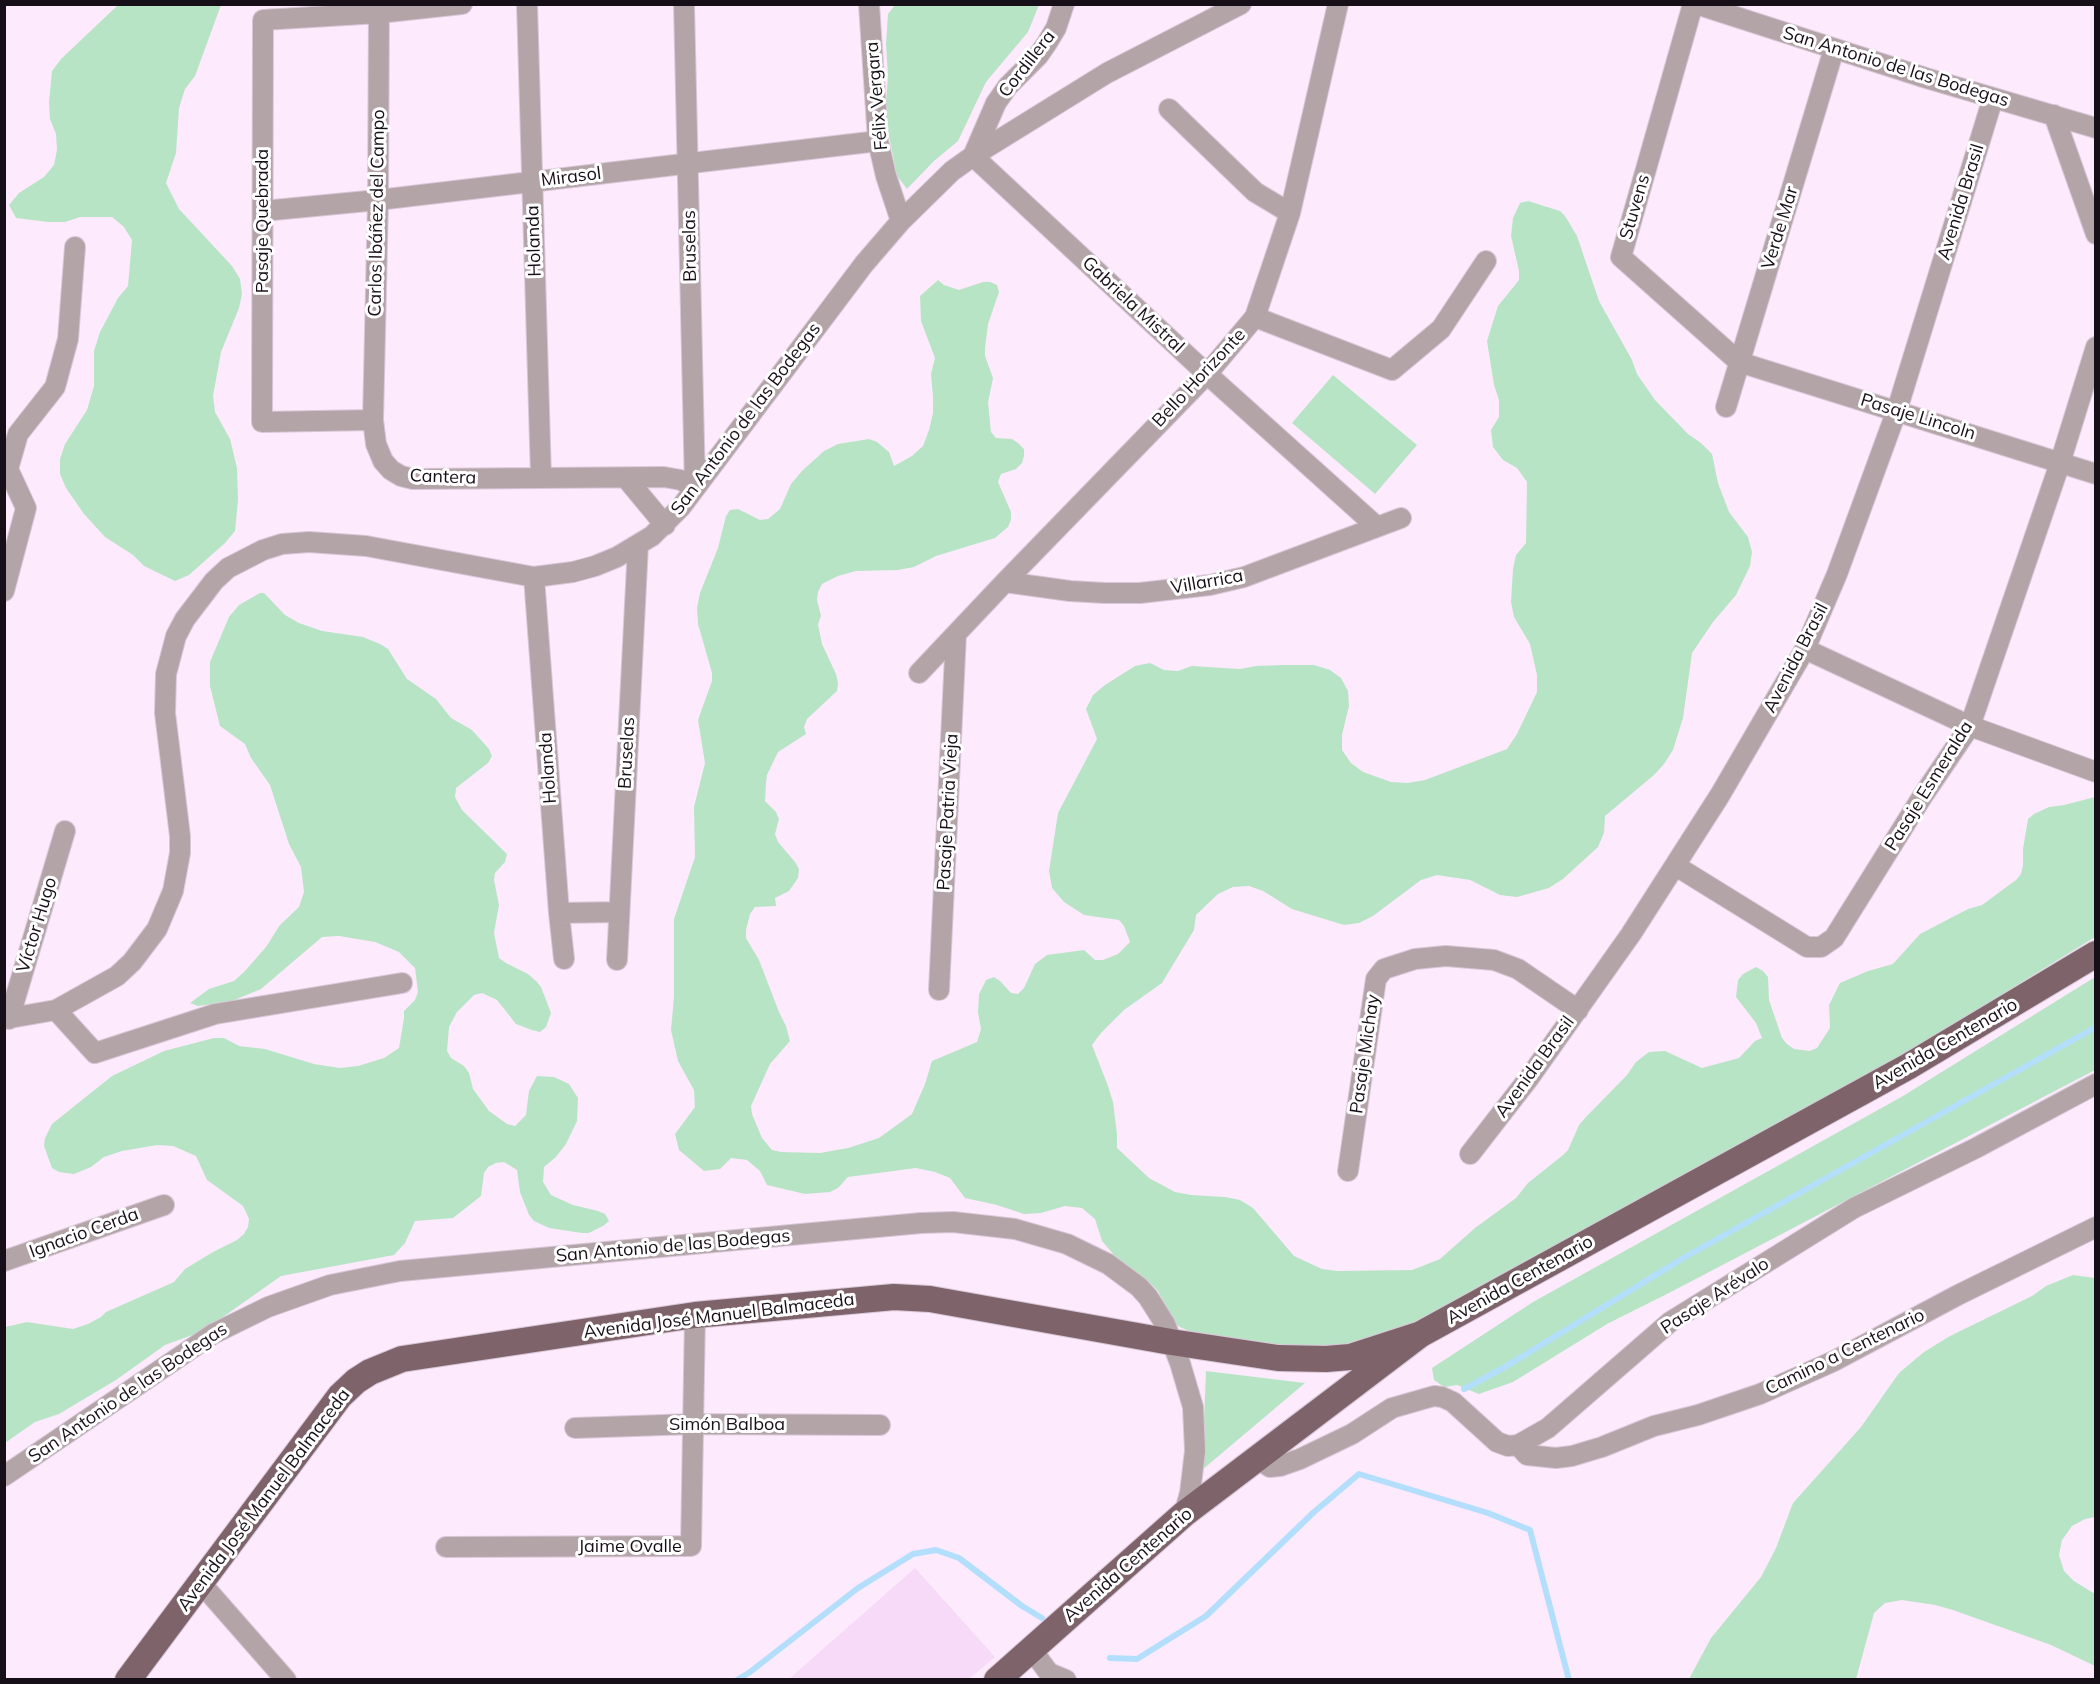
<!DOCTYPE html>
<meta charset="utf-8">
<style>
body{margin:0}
#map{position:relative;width:2100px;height:1684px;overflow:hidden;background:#fdeafd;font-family:Mulish,sans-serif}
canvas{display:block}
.frame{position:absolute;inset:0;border:6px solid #170f17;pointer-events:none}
</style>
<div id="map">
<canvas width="2100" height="1684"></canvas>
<div class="frame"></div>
</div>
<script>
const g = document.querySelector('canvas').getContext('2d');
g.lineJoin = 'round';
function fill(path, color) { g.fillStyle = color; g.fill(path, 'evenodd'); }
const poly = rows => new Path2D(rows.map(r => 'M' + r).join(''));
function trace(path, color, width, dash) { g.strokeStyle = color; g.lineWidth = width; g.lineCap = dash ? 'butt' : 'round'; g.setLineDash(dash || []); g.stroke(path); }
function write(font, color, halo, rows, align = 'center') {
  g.font = font + ' Mulish,sans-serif'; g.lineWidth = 6; g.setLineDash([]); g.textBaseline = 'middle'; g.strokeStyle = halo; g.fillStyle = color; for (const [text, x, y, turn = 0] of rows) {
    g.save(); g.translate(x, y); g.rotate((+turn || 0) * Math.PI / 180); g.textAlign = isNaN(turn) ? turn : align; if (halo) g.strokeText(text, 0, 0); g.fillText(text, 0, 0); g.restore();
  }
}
const built = poly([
 [915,1568,995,1657,969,1679,789,1679]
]);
const green = poly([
 [118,5,221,5,195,76,185,89,179,108,176,153,166,183,179,209,232,266,240,279,242,294,239,308,221,352,213,396,215,412,230,439,237,468,238,500,235,531,225,543,189,575,175,581,144,566,133,555,105,537,84,514,66,488,60,474,60,459,65,444,87,410,94,386,94,351,100,332,118,298,128,286,132,240,124,227,112,217,80,217,65,222,48,222,16,218,9,205,19,193,44,177,54,165,57,150,56,134,50,119,49,103,52,71,61,59],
 [895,5,1039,5,1028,32,986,82,958,141,934,161,907,189,897,176,885,116,888,76,886,44,888,14],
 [1528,201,1560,211,1565,216,1577,236,1599,301,1632,360,1637,374,1655,400,1688,434,1701,443,1712,454,1718,483,1729,512,1748,537,1752,552,1750,566,1736,595,1713,622,1692,653,1683,718,1673,750,1664,764,1654,775,1605,816,1604,833,1598,847,1563,879,1549,888,1517,897,1500,895,1470,880,1437,875,1421,880,1373,916,1359,923,1344,925,1292,909,1263,891,1249,886,1233,887,1218,894,1196,915,1194,930,1162,983,1124,1010,1101,1033,1092,1045,1108,1086,1113,1102,1117,1134,1117,1148,1149,1178,1175,1192,1191,1195,1225,1197,1240,1200,1253,1208,1294,1256,1322,1269,1337,1271,1412,1270,1440,1259,1475,1228,1516,1198,1528,1183,1563,1155,1568,1150,1579,1125,1585,1118,1627,1075,1636,1062,1649,1052,1665,1051,1702,1068,1739,1058,1755,1041,1762,1038,1756,1023,1736,997,1738,980,1743,974,1756,967,1763,971,1768,977,1769,1000,1782,1038,1787,1044,1794,1049,1810,1051,1817,1048,1830,1028,1829,1005,1840,983,1868,971,1893,964,1920,934,1968,909,1982,905,2016,880,2021,874,2023,865,2023,849,2028,819,2034,814,2049,807,2064,805,2095,797,2095,937,1902,1056,1452,1303,1406,1326,1342,1347,1259,1344,1195,1334,1178,1326,1172,1320,1158,1291,1146,1279,1120,1262,1102,1241,1095,1219,1082,1208,1065,1206,1041,1213,1024,1214,997,1205,965,1198,950,1178,935,1172,916,1168,848,1177,838,1188,830,1192,805,1194,767,1185,760,1171,747,1160,731,1158,720,1169,704,1171,679,1150,675,1134,695,1107,694,1090,678,1061,671,1030,674,997,674,919,695,857,694,807,705,763,698,720,712,681,712,673,698,624,697,608,700,593,718,548,726,516,730,510,738,509,760,520,768,519,780,509,791,484,802,471,824,451,838,444,869,439,877,442,889,452,894,466,912,456,923,446,929,430,933,413,933,397,931,374,935,358,921,321,920,296,938,280,944,285,959,290,983,282,990,282,997,285,999,292,988,324,985,348,985,356,993,378,988,402,991,432,996,438,1012,439,1018,443,1024,449,1024,456,1022,463,1016,469,1001,474,998,482,1011,512,1011,520,1008,527,995,538,936,556,914,567,898,570,856,571,838,576,822,584,818,592,817,600,821,616,818,624,822,644,836,674,838,683,837,691,807,719,804,727,806,734,778,752,767,775,766,783,765,801,776,812,779,819,775,834,778,842,795,862,799,869,798,878,789,891,775,898,776,906,755,907,750,914,746,930,746,938,759,960,779,1012,786,1026,790,1041,770,1064,751,1106,752,1114,762,1138,772,1150,781,1152,820,1153,848,1148,879,1138,912,1114,925,1084,932,1061,977,1042,981,1029,978,1012,979,994,986,980,994,977,1000,981,1011,993,1018,994,1024,988,1035,964,1047,955,1084,950,1095,960,1103,960,1118,954,1130,942,1124,926,1119,920,1084,915,1064,902,1052,888,1049,871,1058,813,1097,739,1086,709,1093,695,1105,685,1135,666,1150,663,1164,670,1178,671,1192,666,1240,669,1256,666,1284,665,1314,665,1330,670,1341,678,1348,691,1349,706,1342,735,1342,750,1351,763,1363,772,1391,782,1408,783,1425,780,1507,749,1517,734,1537,692,1537,675,1530,644,1514,617,1511,602,1513,569,1516,555,1526,543,1527,482,1517,468,1503,460,1493,447,1491,430,1499,417,1499,400,1494,385,1487,341,1498,306,1519,280,1519,271,1511,236,1513,218,1520,203],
 [1333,375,1417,445,1375,494,1292,423],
 [260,593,264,593,285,615,299,623,322,631,363,637,380,644,388,649,407,679,436,699,451,718,472,730,489,749,492,756,488,763,456,788,455,797,462,810,507,854,505,862,495,873,494,880,499,905,494,933,499,958,506,963,528,974,536,981,541,987,551,1013,546,1027,540,1032,532,1030,516,1024,497,1000,482,993,474,995,457,1012,449,1027,447,1051,451,1058,464,1066,469,1073,473,1089,489,1111,507,1124,515,1126,526,1115,529,1091,537,1076,554,1077,569,1084,578,1098,577,1121,566,1144,556,1157,544,1167,543,1182,551,1195,573,1205,598,1211,605,1214,609,1221,603,1226,589,1233,582,1233,549,1228,534,1221,529,1215,520,1192,517,1170,504,1162,496,1163,488,1167,484,1173,481,1196,453,1218,415,1221,405,1243,394,1255,281,1276,223,1317,195,1334,165,1345,116,1380,59,1414,35,1422,5,1443,5,1327,27,1322,73,1329,88,1324,101,1317,106,1312,174,1282,185,1269,213,1252,237,1240,244,1234,248,1227,249,1219,243,1206,207,1180,196,1156,173,1146,157,1145,122,1151,104,1157,91,1167,74,1174,59,1172,52,1168,44,1146,45,1138,52,1124,112,1076,164,1051,214,1038,224,1038,239,1046,265,1049,314,1064,340,1068,358,1066,384,1058,399,1048,404,1018,404,1011,415,1000,418,992,415,968,399,952,375,942,339,936,322,937,261,989,232,1001,198,1006,190,1003,209,989,234,981,245,971,266,947,280,925,299,907,304,892,301,867,289,844,270,785,251,758,245,744,220,726,210,686,210,662,229,617,239,605],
 [2095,977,2095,1070,1669,1293,1607,1324,1513,1382,1479,1394,1457,1385,1444,1387,1434,1380,1432,1368,1533,1302,1903,1096],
 [2073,1275,2095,1278,2095,1517,2085,1519,2072,1526,2062,1540,2059,1555,2064,1571,2074,1581,2095,1594,2095,1666,2051,1645,1953,1610,1935,1605,1902,1600,1885,1603,1874,1613,1856,1679,1689,1679,1711,1638,1761,1577,1776,1548,1793,1503,1861,1427,1899,1373,1924,1352,1950,1336,2032,1296,2046,1286],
 [1206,1371,1305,1383,1202,1470]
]);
const stream = poly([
 [1464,1389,1505,1367,1685,1257,2096,1027],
 [1110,1658,1137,1659,1206,1616,1314,1512,1359,1474,1488,1513,1530,1530,1569,1680],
 [737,1680,750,1672,858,1588,913,1554,936,1550,959,1558,1022,1606,1042,1618]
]);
const minor = poly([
 [379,4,378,200,373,420,376,444,383,461,391,470,401,476,413,479,664,477,681,480,695,488],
 [527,4,541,477],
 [684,4,695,488],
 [869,4,878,141,886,176,901,221],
 [1693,4,1621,257,1739,362,2096,474],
 [1696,4,1926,78,2096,128],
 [1169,109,1255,192,1290,213],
 [2054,115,2096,234],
 [973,156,1207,374,1376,526],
 [973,156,996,103,1008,86,1038,56,1047,43,1056,28,1064,4],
 [263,211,378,200,878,141],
 [1255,317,1392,370,1441,329,1486,261],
 [1726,407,1834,49],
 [373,420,262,422,263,20,379,13,462,4],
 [626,478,665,525],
 [534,577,559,913,564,959],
 [1005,582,1070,591,1105,593,1140,593,1210,585,1244,577,1401,518],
 [4,591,26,508,8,469,18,434,55,387,68,339,75,247],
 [1805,649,1970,726,2096,772],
 [919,673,1005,582,1207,374,1255,317,1290,213,1338,4],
 [1676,866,1807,947,1821,947,1834,938,1922,797,1970,726,2060,463,2096,347],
 [559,913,619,912],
 [617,960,638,545],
 [939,990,956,634],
 [56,1010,95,1053,215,1014,402,983],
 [4,1019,56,1010,117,976,132,962,157,929,173,891,180,853,180,836,165,713,166,674,176,636,185,619,214,581,228,568,263,550,282,544,309,542,366,546,534,577,573,572,595,566,617,557,652,536,681,507,864,264,901,221,952,171,973,156,1107,73,1241,4],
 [9,1019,65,831],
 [1470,1154,1529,1078,1631,934,1720,795,1805,649,1837,574,1897,410,1993,98],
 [1348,1171,1376,979,1384,969,1415,959,1446,956,1494,960,1518,969,1578,1010],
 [4,1261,164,1205],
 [575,1428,693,1424,880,1425],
 [1518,1445,1527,1455,1556,1458,1572,1456,1602,1447,1654,1426,1698,1415,1760,1394,1834,1361,1958,1295,2096,1227],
 [1258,1459,1270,1467,1280,1466,1300,1459,1352,1434,1392,1408,1434,1396,1442,1397,1453,1402,1497,1442,1508,1446,1518,1445,1548,1428,1670,1322,1854,1208,1976,1148,2096,1084],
 [4,1476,213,1334,268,1307,330,1285,400,1271,921,1223,953,1222,1015,1229,1067,1244,1108,1264,1139,1287,1148,1297,1165,1324,1180,1363,1193,1407,1195,1451,1190,1493,1184,1514],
 [446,1547,691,1546,695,1315],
 [200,1582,286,1680],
 [1032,1650,1049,1673,1066,1680]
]);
const major = poly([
 [128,1680,340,1396,356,1381,370,1372,402,1359,695,1315,894,1297,930,1299,1171,1342,1278,1358,1326,1359,1350,1357,1421,1334],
 [997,1680,1184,1514,1421,1334,1909,1066,2096,954]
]);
const streetNames = [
 ["Cordillera",1027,64,-52],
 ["San Antonio de las Bodegas",1896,67,17],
 ["Félix Vergara",877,96,-95],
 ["Mirasol",571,177,-7],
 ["Avenida Brasil",1961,202,-73],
 ["Stuvens",1635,207,-74],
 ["Carlos Ibáñez del Campo",377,213,-89],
 ["Pasaje Quebrada",263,221,-90],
 ["Verde Mar",1780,228,-73],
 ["Holanda",534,241,-92],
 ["Bruselas",690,246,-91],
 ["Gabriela Mistral",1133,305,43],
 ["Bello Horizonte",1199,378,-47],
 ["Pasaje Lincoln",1918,417,17],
 ["San Antonio de las Bodegas",746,419,-53],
 ["Cantera",443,477,2],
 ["Villarrica",1207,582,-10],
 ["Avenida Brasil",1796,658,-63],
 ["Bruselas",627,753,-87],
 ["Holanda",548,768,-94],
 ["Pasaje Esmeralda",1929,786,-58],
 ["Pasaje Patria Vieja",948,812,-87],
 ["Víctor Hugo",37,925,-73],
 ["Avenida Centenario",1945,1044,-30],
 ["Pasaje Michay",1365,1054,-82],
 ["Avenida Brasil",1535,1067,-54],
 ["Ignacio Cerda",84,1233,-20],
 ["San Antonio de las Bodegas",673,1246,-5],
 ["Avenida Centenario",1520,1280,-29],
 ["Pasaje Arévalo",1715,1296,-33],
 ["Avenida José Manuel Balmaceda",719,1316,-7],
 ["Camino a Centenario",1845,1352,-26],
 ["San Antonio de las Bodegas",128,1393,-34],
 ["Simón Balboa",727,1425],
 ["Avenida José Manuel Balmaceda",264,1500,-53],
 ["Jaime Ovalle",630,1547],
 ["Avenida Centenario",1128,1565,-41]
];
fill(built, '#f7daf7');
fill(green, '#b8e4c6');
trace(stream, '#b3dffc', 6);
trace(minor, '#d8c7d8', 22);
trace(major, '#d8c7d8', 28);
trace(minor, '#b3a4a7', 20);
trace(major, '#7e646a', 26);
write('18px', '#170f17', '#fff', streetNames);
</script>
